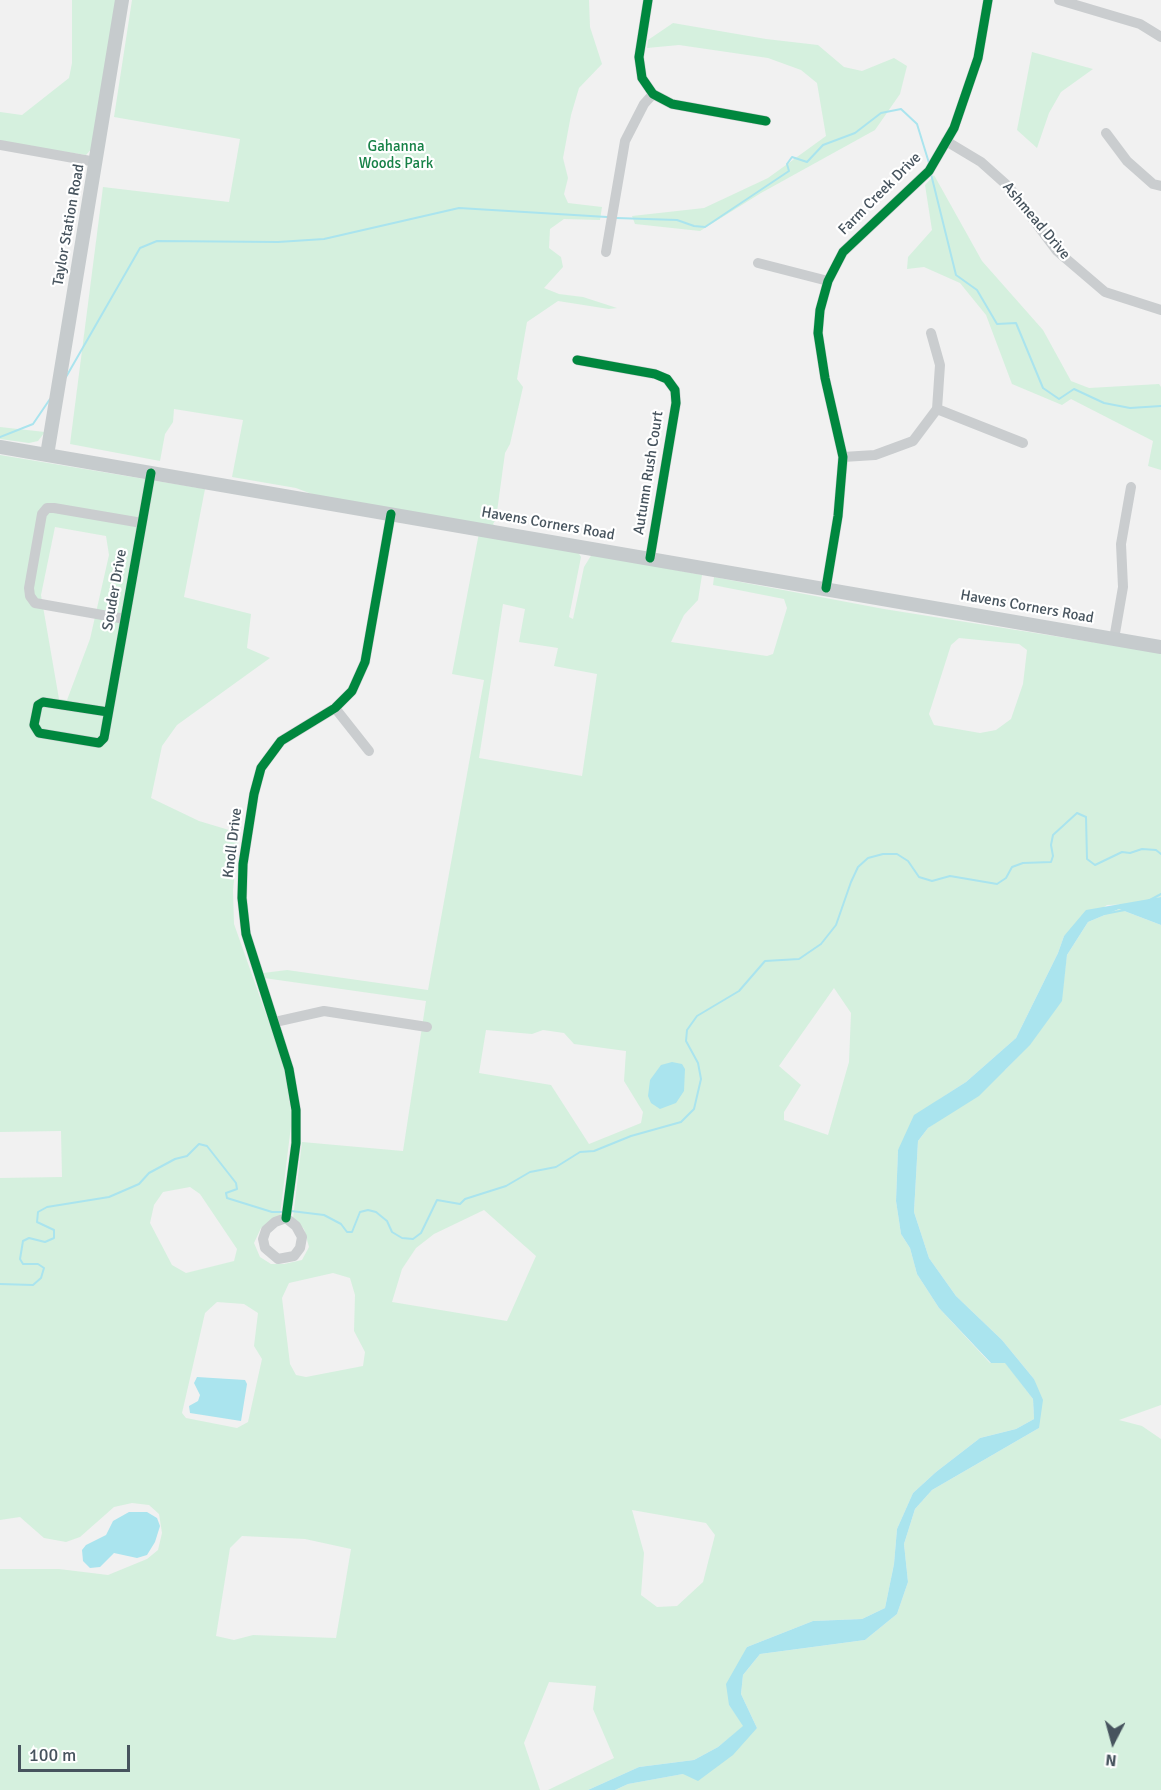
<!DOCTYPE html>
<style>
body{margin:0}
#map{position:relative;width:1161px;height:1790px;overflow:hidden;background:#f1f1f1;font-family:Signika,sans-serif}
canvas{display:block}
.north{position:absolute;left:1083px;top:1712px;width:60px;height:60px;-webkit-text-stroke:4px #fff;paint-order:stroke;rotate:186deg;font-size:16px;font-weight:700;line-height:24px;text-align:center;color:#47545e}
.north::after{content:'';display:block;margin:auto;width:21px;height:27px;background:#47545e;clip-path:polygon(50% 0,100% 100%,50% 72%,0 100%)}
.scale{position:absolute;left:18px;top:1745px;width:112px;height:27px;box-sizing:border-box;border:3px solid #47545e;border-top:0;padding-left:8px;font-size:18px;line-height:21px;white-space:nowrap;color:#47545e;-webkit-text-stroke:4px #fff;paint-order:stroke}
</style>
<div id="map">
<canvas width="1161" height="1790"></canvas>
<div class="north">N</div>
<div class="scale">100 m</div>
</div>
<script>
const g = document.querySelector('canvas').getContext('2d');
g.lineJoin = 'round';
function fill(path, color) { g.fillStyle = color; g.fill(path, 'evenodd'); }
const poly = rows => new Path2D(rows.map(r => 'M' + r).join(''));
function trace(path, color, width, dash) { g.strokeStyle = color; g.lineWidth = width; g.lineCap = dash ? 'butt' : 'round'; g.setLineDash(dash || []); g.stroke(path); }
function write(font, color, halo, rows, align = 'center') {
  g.font = font + ' Signika,sans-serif'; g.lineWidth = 4.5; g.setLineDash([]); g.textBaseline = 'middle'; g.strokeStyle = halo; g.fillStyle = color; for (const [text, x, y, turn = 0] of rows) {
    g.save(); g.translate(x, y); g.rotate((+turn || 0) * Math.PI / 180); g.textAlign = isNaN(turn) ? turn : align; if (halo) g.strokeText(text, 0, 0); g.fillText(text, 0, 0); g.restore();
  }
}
const green = poly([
 [72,0,118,0,95,145,86,155,0,142,0,112,22,115,69,78,72,63],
 [132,0,589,0,590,27,602,64,579,88,571,115,563,158,568,178,564,194,568,203,602,207,600,220,564,219,550,229,549,248,561,257,563,267,544,288,559,294,583,297,617,308,609,309,558,301,527,322,517,379,523,387,510,444,505,453,496,519,493,524,496,527,325,499,296,488,232,477,243,420,174,409,173,422,165,434,160,461,70,444,103,187,229,202,240,139,114,117],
 [673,23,766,39,818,45,844,67,862,71,894,58,907,66,900,94,875,130,761,193,700,231,635,224,632,216,704,208,768,178,826,136,817,83,801,70,768,58,679,45,647,48,648,40],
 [1032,52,1093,69,1061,92,1049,113,1037,148,1017,130],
 [934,175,982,261,1043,330,1071,381,1089,388,1159,384,1161,387,1161,470,1148,466,1153,441,1071,399,1062,405,1012,384,986,315,960,283,924,267,907,269,908,257,932,230,925,185],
 [0,427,45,432,38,441,29,443,0,439],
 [0,455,205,489,184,597,251,614,247,648,270,658,177,725,162,746,151,798,199,821,239,833,233,890,234,924,284,1065,292,1118,280,1215,261,1228,254,1243,260,1257,271,1264,284,1264,302,1260,309,1247,304,1229,293,1218,302,1142,403,1151,426,1001,264,978,263,973,287,970,428,990,484,680,452,674,479,533,578,552,581,557,569,617,573,619,584,567,592,554,702,575,698,600,684,615,671,642,767,656,773,654,787,608,784,599,713,585,714,577,884,609,1161,653,1161,897,1132,904,1107,905,1064,936,1058,953,1016,1038,966,1082,938,1100,898,1150,896,1201,901,1234,910,1248,917,1274,939,1308,990,1363,1005,1362,1033,1399,1034,1419,1016,1429,980,1438,936,1472,913,1493,897,1529,894,1564,885,1608,862,1619,813,1621,747,1647,729,1705,744,1726,718,1747,694,1760,639,1767,588,1790,548,1790,614,1758,593,1709,596,1686,549,1682,524,1743,540,1790,0,1790,0,1569,59,1569,108,1575,147,1559,158,1550,162,1533,159,1514,149,1505,132,1503,114,1507,80,1537,66,1542,44,1538,20,1517,0,1520,0,1178,62,1177,61,1131,0,1132],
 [55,527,106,536,109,555,90,639,67,700,59,699,41,595],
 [503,604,525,609,519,642,558,648,554,666,597,674,582,776,479,758],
 [959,638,1019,644,1027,650,1023,684,1011,719,996,730,980,733,934,725,929,714,951,645],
 [834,988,851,1013,849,1062,828,1135,784,1120,784,1112,801,1085,779,1066],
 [486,1030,532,1034,543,1030,564,1033,574,1044,626,1051,624,1081,643,1112,641,1123,589,1144,551,1085,479,1073],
 [190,1187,200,1194,237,1249,234,1261,186,1273,172,1265,150,1223,154,1205,163,1192],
 [484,1210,536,1256,507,1321,392,1302,402,1269,416,1248,434,1234],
 [333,1273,350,1278,355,1295,354,1331,365,1352,363,1366,306,1377,296,1375,290,1364,282,1298,289,1283],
 [217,1302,244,1304,258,1313,254,1346,262,1359,248,1422,237,1428,186,1418,182,1413,205,1313],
 [632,1510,706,1523,715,1535,703,1582,677,1606,657,1607,641,1595,644,1553],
 [242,1536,305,1539,351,1549,336,1638,253,1635,234,1640,216,1636,230,1548],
 [1119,909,1161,925,1161,1405,1119,1420,1142,1426,1161,1439,1161,1790,615,1790,628,1784,683,1774,757,1728,741,1694,743,1675,760,1654,865,1640,897,1614,908,1582,904,1544,915,1509,932,1490,1039,1428,1034,1379,1002,1340,956,1296,929,1258,914,1212,918,1141,928,1128,1006,1069,1030,1044,1061,1001,1067,955,1088,922]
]);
const water = poly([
 [1161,897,1161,925,1119,909,1088,922,1067,955,1062,1001,1030,1045,979,1096,928,1128,918,1141,914,1212,929,1258,956,1296,1002,1340,1034,1379,1043,1400,1039,1428,932,1490,915,1509,904,1544,908,1582,897,1614,865,1640,760,1654,743,1675,741,1694,757,1728,733,1755,698,1781,683,1774,628,1784,615,1790,588,1790,639,1767,694,1760,718,1747,743,1726,729,1705,726,1684,747,1647,813,1621,862,1619,885,1608,894,1564,897,1529,913,1493,936,1472,980,1438,1016,1429,1034,1419,1033,1399,1005,1363,991,1363,939,1308,917,1274,910,1248,901,1234,896,1201,898,1150,914,1115,966,1082,1016,1038,1058,953,1064,936,1086,910],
 [672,1062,682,1064,685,1069,684,1091,676,1103,660,1109,651,1103,648,1096,650,1080,661,1065],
 [197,1377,245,1380,247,1384,241,1421,190,1413,189,1406,198,1401,200,1395,194,1383],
 [129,1512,147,1512,157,1518,160,1526,155,1542,147,1555,137,1558,114,1553,100,1567,90,1568,83,1561,82,1550,86,1545,106,1535,113,1521]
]);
const stream = poly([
 [931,174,956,275,977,290,997,324,1016,323,1043,388,1059,399,1074,389,1104,403,1130,408,1161,406],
 [616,218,677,220,694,226,705,227,789,171,787,164,792,157,807,162,823,145,855,133,881,113,901,109,917,124,929,163],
 [66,377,140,248,157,241,278,242,324,239,459,208,607,217],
 [0,437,33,424,50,399],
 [1148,901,1161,894],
 [1104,914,1125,910],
 [291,1211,324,1215,341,1224,347,1232,352,1232,360,1212,368,1210,376,1212,387,1221,392,1232,402,1238,413,1239,421,1233,437,1200,460,1204,465,1199,506,1186,530,1172,556,1167,580,1152,594,1151,631,1136,681,1122,694,1109,701,1079,698,1063,686,1041,687,1030,697,1016,739,991,765,961,799,959,821,944,836,925,851,882,858,867,868,858,883,854,897,854,908,861,919,877,932,881,950,876,997,884,1006,878,1012,867,1023,863,1051,862,1053,856,1051,845,1053,835,1077,813,1086,817,1087,859,1095,865,1122,852,1130,853,1142,849,1156,850,1161,854],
 [0,1284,33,1285,41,1278,44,1268,38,1264,23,1264,20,1259,23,1241,29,1238,45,1242,54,1238,54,1230,37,1222,38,1212,47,1207,109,1197,139,1184,149,1173,175,1159,187,1156,199,1144,207,1146,236,1183,237,1189,226,1193,227,1198,272,1212,282,1212]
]);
const minor = poly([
 [648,0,639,57,642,78,653,94,672,104,766,121],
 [1059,0,1140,24,1161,37],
 [1106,133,1127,161,1153,184,1161,186],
 [946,141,981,162,1009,187,1057,251,1105,292,1161,310],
 [0,145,96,162],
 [606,252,625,141,644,104,653,94],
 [758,263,828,281],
 [577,360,655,374,667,379,675,390,676,403,650,558],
 [937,409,1023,443],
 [843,457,875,455,913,441,937,409,940,365,931,333],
 [826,588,838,516,843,457,825,378,818,333,820,310,828,281,843,252,929,171,954,128,978,58,988,0],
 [125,619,35,603,30,596,29,588,42,514,47,508,54,508,142,523],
 [1114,639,1123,587,1121,544,1131,487],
 [335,708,369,751],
 [108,712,43,702,38,705,34,725,39,733,99,743,104,738,151,473],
 [275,1022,324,1011,427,1027],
 [286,1218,296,1143,296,1110,289,1069,246,934,242,898,243,864,254,794,261,768,281,741,335,708,352,691,365,662,391,514],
 [286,1218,296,1226,302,1237,300,1248,294,1256,278,1259,265,1248,263,1239,266,1230,275,1222,286,1218]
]);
const major = poly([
 [0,447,1161,647],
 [47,455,122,0]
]);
const cycleway = poly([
 [648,0,639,57,642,78,653,94,672,104,766,121],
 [577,360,655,374,667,379,675,390,676,403,650,558],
 [826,588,838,516,843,457,825,378,818,333,820,310,828,281,843,252,929,171,954,128,978,58,988,0],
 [108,712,43,702,38,705,34,725,39,733,99,743,104,738,151,473],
 [286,1218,296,1143,296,1110,289,1069,246,934,242,898,243,864,254,794,261,768,281,741,335,708,352,691,365,662,391,514]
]);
const parkNames = [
 ["Gahanna",396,147],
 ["Woods Park",396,164]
];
const streetNames = [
 ["Farm Creek Drive",880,194,-45],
 ["Ashmead Drive",1036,221,50],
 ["Taylor Station Road",69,225,-80],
 ["Autumn Rush Court",649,473,-81],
 ["Havens Corners Road",548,524,10],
 ["Souder Drive",115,590,-80],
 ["Havens Corners Road",1027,607,10],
 ["Knoll Drive",233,843,-83]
];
fill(green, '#d5f0de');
fill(water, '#aae4ee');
trace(stream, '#aae4ee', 2);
trace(minor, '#cacdcf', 10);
trace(major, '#c6cbcd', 14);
trace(cycleway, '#00873e', 9);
write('15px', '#168146', '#fff', parkNames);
write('15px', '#47545e', '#fff', streetNames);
</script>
